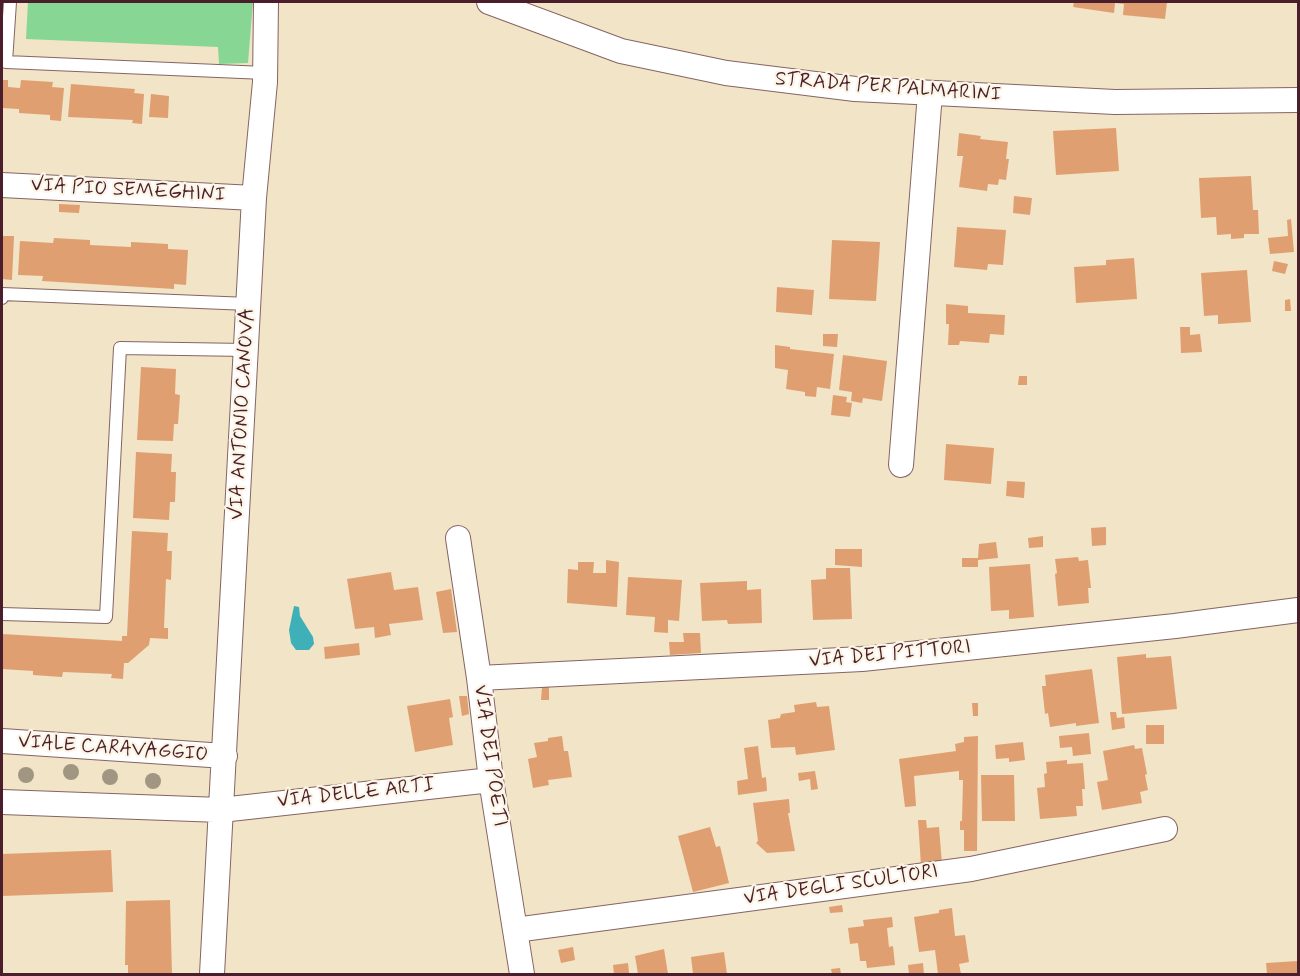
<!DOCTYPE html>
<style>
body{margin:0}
#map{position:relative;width:1300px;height:976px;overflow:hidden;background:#f2e4c7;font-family:Mynerve,sans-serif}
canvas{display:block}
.frame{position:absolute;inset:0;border:3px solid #4a1f2b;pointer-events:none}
</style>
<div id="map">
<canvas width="1300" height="976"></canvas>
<div class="frame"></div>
</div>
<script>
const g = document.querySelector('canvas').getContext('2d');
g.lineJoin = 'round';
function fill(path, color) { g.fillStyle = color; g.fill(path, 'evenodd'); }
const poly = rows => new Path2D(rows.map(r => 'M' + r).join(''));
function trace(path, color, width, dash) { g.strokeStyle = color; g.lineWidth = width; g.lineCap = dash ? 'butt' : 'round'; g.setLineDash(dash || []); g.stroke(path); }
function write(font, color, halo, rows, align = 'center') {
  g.font = font + ' Mynerve,sans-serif'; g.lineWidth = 4.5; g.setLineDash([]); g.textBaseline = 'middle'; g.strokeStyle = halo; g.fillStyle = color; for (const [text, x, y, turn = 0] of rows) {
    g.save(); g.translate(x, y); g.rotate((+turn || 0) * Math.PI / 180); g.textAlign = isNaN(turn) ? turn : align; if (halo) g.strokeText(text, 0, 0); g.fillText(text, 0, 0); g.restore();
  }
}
const green = poly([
 [28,2,253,2,248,63,219,64,218,47,26,39]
]);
const water = poly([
 [294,606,299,607,300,616,313,637,314,644,309,650,296,650,291,643,289,630]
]);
const building = poly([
 [1074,2,1167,2,1165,19,1123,15,1124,4,1115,3,1114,13,1073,7],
 [2,80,8,80,8,87,20,88,21,80,53,82,52,87,64,88,61,121,50,120,50,115,19,113,19,109,2,108],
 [71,84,135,89,134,93,144,94,142,124,132,123,133,120,68,117],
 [151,94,169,96,168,118,149,117],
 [1116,128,1119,171,1056,175,1053,131],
 [959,133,981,136,980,139,1008,142,1006,159,1009,159,1006,180,999,179,998,185,988,184,987,191,959,187,963,156,957,156],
 [1251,176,1253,210,1258,210,1259,234,1244,234,1244,238,1231,239,1231,234,1217,235,1216,217,1201,218,1199,178],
 [1014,196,1032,198,1030,215,1013,213],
 [59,204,80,205,79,213,59,212],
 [1291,219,1294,252,1270,254,1268,238,1288,236,1287,220],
 [957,227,1006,230,1003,265,988,264,987,270,954,267],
 [2,236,14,236,12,280,2,279],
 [54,238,90,240,90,245,131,247,131,242,168,244,168,249,188,250,186,285,174,284,174,289,42,281,43,276,18,275,20,241,53,243],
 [832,240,880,242,876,301,829,299],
 [1134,258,1137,299,1076,303,1074,267,1106,265,1106,260],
 [1274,261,1288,264,1285,274,1272,271],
 [1247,270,1251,322,1218,324,1218,315,1204,316,1201,273],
 [777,287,814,290,812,315,776,312],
 [1290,299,1291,311,1285,311,1285,300],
 [946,304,968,306,968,313,1005,315,1004,335,990,334,989,343,960,341,959,345,948,345,949,324,946,324],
 [1180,327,1190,327,1190,335,1200,334,1202,352,1181,353],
 [823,334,838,334,837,347,823,346],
 [775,345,790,347,790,349,834,354,830,389,817,387,816,397,805,396,805,392,786,389,788,370,775,368],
 [843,355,887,361,882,401,863,398,862,403,851,401,852,392,839,390],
 [141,367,176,369,175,394,180,395,178,424,174,424,173,441,137,440],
 [1019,376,1027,376,1027,385,1018,385],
 [833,395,847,397,846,402,852,403,850,417,831,415],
 [946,444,994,448,991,484,944,480],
 [136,452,172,454,171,472,176,472,175,502,170,502,169,520,133,518],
 [1007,481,1025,482,1024,498,1006,496],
 [1106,527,1106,545,1092,546,1091,528],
 [132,531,168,533,167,551,172,551,171,580,166,579,164,628,168,628,168,639,150,638,149,645,128,663,124,663,123,679,111,678,112,674,63,672,62,677,33,675,33,671,2,669,2,634,122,641,122,636,127,636],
 [1043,536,1043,547,1029,548,1028,538],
 [996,542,998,558,978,560,978,567,962,567,962,558,978,558,979,544],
 [835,549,862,549,862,567,835,565],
 [1078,557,1079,561,1088,560,1091,588,1088,588,1089,603,1058,606,1055,574,1057,573,1055,559],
 [606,560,619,562,617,607,567,603,568,569,578,570,578,562,594,562,593,573,606,573],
 [1030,564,1034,617,1009,619,1009,610,991,611,989,567],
 [826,568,850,568,852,619,813,620,811,580,826,579],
 [391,572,394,590,418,587,423,620,389,624,391,635,375,638,374,627,355,629,347,579],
 [628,577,682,580,679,621,668,620,668,633,654,632,655,617,626,615],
 [747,581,747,590,761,589,762,623,728,624,727,620,702,621,700,583],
 [451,589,457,632,443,633,436,592],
 [683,633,700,633,701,653,670,655,669,642,684,642],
 [359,643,360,655,325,659,324,647],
 [1146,654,1146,658,1171,656,1177,709,1122,714,1117,657],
 [1092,669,1099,723,1076,726,1076,723,1050,727,1048,713,1045,714,1042,686,1046,686,1045,675],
 [542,687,549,687,549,700,541,700],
 [459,696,467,696,469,714,462,716],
 [450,699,453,717,449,718,453,745,415,752,407,706],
 [816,702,817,707,829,706,835,750,796,755,795,747,771,748,768,720,780,718,781,714,795,712,794,705],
 [972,703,978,703,978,716,973,716],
 [1110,712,1116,712,1117,718,1124,717,1125,728,1112,730],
 [1146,725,1164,725,1164,744,1146,744],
 [1089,733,1091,754,1073,756,1072,747,1060,748,1059,736],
 [562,736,564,751,568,751,572,777,548,780,549,785,533,788,528,759,537,757,534,743,548,741,548,738],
 [978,736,977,851,964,851,964,830,960,830,960,821,962,821,963,780,959,780,959,771,914,776,916,806,905,807,899,759,956,751,955,744,964,742,964,737],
 [1023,742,1025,760,1009,762,1009,758,996,759,995,745],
 [1134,745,1135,749,1142,748,1147,774,1145,775,1148,790,1140,792,1142,803,1102,810,1097,782,1108,780,1103,751],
 [758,746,762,778,766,777,767,791,738,795,737,781,748,779,744,748],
 [1067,760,1067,764,1083,763,1085,789,1082,789,1083,806,1076,806,1077,816,1040,819,1037,788,1045,787,1044,774,1047,773,1046,762],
 [815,771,818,789,811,790,810,779,799,781,798,773],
 [981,775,1014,775,1015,821,982,821],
 [789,799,790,813,788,813,795,851,767,853,756,843,758,841,753,803],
 [918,820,926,820,927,828,939,827,942,864,921,865],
 [710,827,716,847,720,846,729,883,693,892,678,836],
 [111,850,113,892,2,896,2,854],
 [170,900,172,974,128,974,128,965,125,965,126,901],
 [842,905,843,912,830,913,829,907],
 [952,908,955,936,965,935,969,962,959,964,961,974,938,974,935,950,919,952,914,917,939,913,939,910],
 [892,917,893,927,887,928,889,947,893,946,895,965,867,968,866,961,860,961,858,943,850,944,848,928,864,926,863,920],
 [573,947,575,960,561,963,558,950],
 [664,949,668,974,638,974,635,956],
 [724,952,727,974,693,974,691,957],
 [1298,961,1298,974,1267,974,1266,963],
 [628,963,629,973,614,974,613,965],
 [923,963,924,974,909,974,908,965],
 [840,968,841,974,832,974,831,969]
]);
const lane = poly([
 [10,2,6,62,265,73],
 [2,298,2,294,249,304],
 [2,614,106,617,120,348,246,350]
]);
const street = poly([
 [489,2,621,51,726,73,855,89,1115,102,1298,100],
 [2,185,254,198],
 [901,465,930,93],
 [458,538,479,678,491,780,522,974],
 [479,678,862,659,1175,626,1298,610],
 [2,741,225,756],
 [2,802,221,810,491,780],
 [515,930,971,869,1165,829],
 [212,974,254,198,265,82,266,2]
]);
const trees = [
 [71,772],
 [26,775],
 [110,777],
 [153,781]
];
const streetNames = [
 ["STRADA PER PALMARINI",888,88,4],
 ["VIA PIO SEMEGHINI",128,191,3],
 ["VIA ANTONIO CANOVA",243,414,-87],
 ["VIA DEI PITTORI",890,655,-5],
 ["VIALE CARAVAGGIO",113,749,4],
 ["VIA DEI POETI",489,756,82],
 ["VIA DELLE ARTI",356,794,-6],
 ["VIA DEGLI SCULTORI",841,886,-8]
];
fill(green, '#87d694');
fill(water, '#3fb0b8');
fill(building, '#e09f70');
trace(lane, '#856462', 14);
trace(street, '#856462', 26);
trace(lane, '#fff', 12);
trace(street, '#fff', 24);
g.fillStyle = '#a09682';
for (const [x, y] of trees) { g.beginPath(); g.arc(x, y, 8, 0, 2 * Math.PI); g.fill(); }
write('20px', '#4a1f2b', '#fcf5e5', streetNames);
</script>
